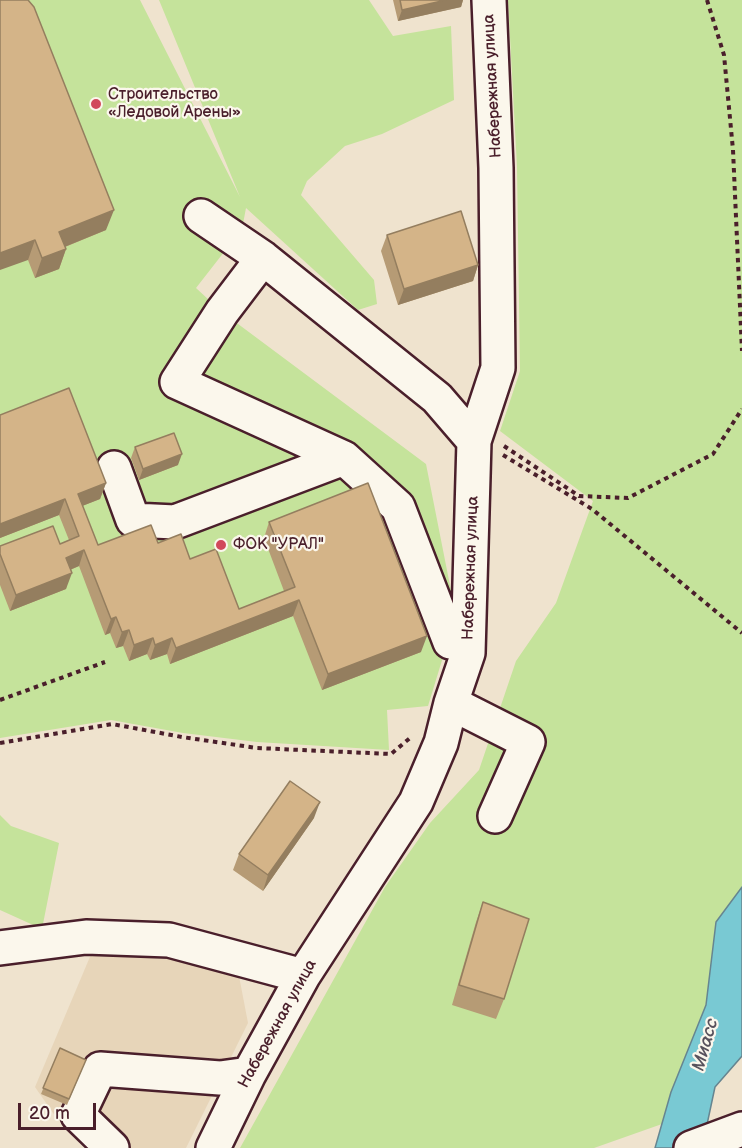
<!DOCTYPE html>
<meta charset="utf-8">
<style>
body{margin:0}
#map{position:relative;width:742px;height:1148px;overflow:hidden;background:#efe3ce;font-family:"Balsamiq Sans",sans-serif}
canvas{display:block}
.scale{position:absolute;left:18px;top:1103px;width:78px;height:27px;box-sizing:border-box;border:3px solid #4a1f2b;border-top:0;padding-left:8px;font-size:18px;line-height:21px;white-space:nowrap;color:#4a1f2b;-webkit-text-stroke:4px #fbf7ec;paint-order:stroke}
</style>
<div id="map">
<canvas width="742" height="1148"></canvas>
<div class="scale">20 m</div>
</div>
<script>
const g = document.querySelector('canvas').getContext('2d');
g.lineJoin = 'round';
function fill(path, color) { g.fillStyle = color; g.fill(path, 'evenodd'); }
const poly = rows => new Path2D(rows.map(r => 'M' + r).join(''));
function trace(path, color, width, dash) { g.strokeStyle = color; g.lineWidth = width; g.lineCap = dash ? 'butt' : 'round'; g.setLineDash(dash || []); g.stroke(path); }
function write(font, color, halo, rows, align = 'center') {
  g.font = font + ' "Balsamiq Sans",sans-serif'; g.lineWidth = 4.5; g.setLineDash([]); g.textBaseline = 'middle'; g.strokeStyle = halo; g.fillStyle = color; for (const [text, x, y, turn = 0] of rows) {
    g.save(); g.translate(x, y); g.rotate((+turn || 0) * Math.PI / 180); g.textAlign = isNaN(turn) ? turn : align; if (halo) g.strokeText(text, 0, 0); g.fillText(text, 0, 0); g.restore();
  }
}
const built = poly([
 [92,952,207,963,239,976,248,1023,186,1148,86,1148,53,1113,35,1087]
]);
const green = poly([
 [0,0,140,0,240,197,159,0,369,0,393,36,451,26,454,100,382,134,345,146,307,181,301,195,374,280,377,304,358,310,246,208,242,229,196,288,222,312,426,464,458,626,458,651,443,657,428,706,387,710,389,750,257,742,183,733,111,720,0,738],
 [508,0,742,0,742,887,716,922,706,1005,671,1092,662,1124,594,1148,240,1148,385,887,430,823,479,770,516,661,556,603,593,501,500,431,520,371,517,167],
 [0,815,11,826,59,843,42,929,0,910]
]);
const water = poly([
 [742,887,742,1056,715,1087,702,1148,655,1148,671,1092,706,1005,716,922,742,887]
]);
const path = poly([
 [707,0,724,55,733,150,742,351],
 [504,446,579,496,628,498,713,454,742,409],
 [503,455,592,509,742,633],
 [0,700,105,662],
 [0,743,112,724,182,737,257,748,391,754,410,738]
]);
const minor = poly([
 [201,216,263,258,437,398,474,441],
 [263,258,222,312,177,382,344,458,398,507,450,642],
 [114,468,133,520,175,522,344,458],
 [451,703,528,742,495,816],
 [0,948,86,937,169,940,303,976],
 [112,1148,78,1115,100,1069,220,1078,249,1074],
 [213,1148,249,1074,303,976,416,802,441,743,451,703,468,653,474,441,498,368,496,168,489,0],
 [691,1148,742,1129]
]);
const wall = poly([
 [0,0,106,230,65,247,66,249,59,269,35,278,28,260],
 [393,0,463,0,461,7,398,21],
 [387,235,478,265,473,281,398,305,381,251],
 [0,415,106,483,100,499,82,506,98,545,158,543,190,559,239,609,284,591,264,538,269,522,421,652,322,690,293,616,170,664,167,654,150,660,147,654,129,661,123,646,116,648,110,633,105,635,79,566,70,570,66,589,10,611,0,585,0,546,60,544,69,540,59,515,0,538],
 [135,447,178,465,139,480,131,458],
 [314,818,263,891,233,870,239,854],
 [483,902,504,999,496,1019,452,1005,476,922],
 [60,1048,86,1060,67,1105,41,1094]
]);
const shadedWall = poly([
 [446,0,463,0,461,7,398,21,402,10],
 [114,210,106,230,52,252,59,232],
 [35,240,28,260,0,270,0,253],
 [66,249,59,269,35,278,42,258],
 [478,265,473,281,398,305,404,289],
 [182,454,178,465,139,480,143,469],
 [106,483,100,499,72,510,78,494],
 [65,499,59,515,0,538,0,524],
 [84,550,79,566,60,574,66,558],
 [72,573,66,589,10,611,16,595],
 [299,600,293,616,170,664,176,648],
 [116,617,110,633,105,635,111,619],
 [129,630,123,646,116,648,122,632],
 [427,636,421,652,322,690,328,674],
 [153,638,147,654,129,661,134,645],
 [172,638,167,654,150,660,155,645],
 [320,802,314,818,263,891,268,875]
]);
const building = poly([
 [0,0,28,0,34,7,114,210,59,232,66,249,42,258,35,240,0,253,0,0],
 [400,0,446,0,402,10,400,0],
 [461,211,478,265,404,289,387,235,461,211],
 [69,388,106,483,78,494,98,545,151,525,158,543,181,534,190,559,216,549,239,609,295,587,269,522,368,483,427,636,328,674,299,600,176,648,172,638,155,645,153,638,134,645,129,630,122,632,116,617,111,619,84,550,66,558,72,573,16,595,0,554,0,546,53,526,60,544,79,536,65,499,0,524,0,415,69,388],
 [174,433,182,454,143,469,135,447,174,433],
 [290,781,320,802,268,875,239,854,290,781],
 [483,902,529,919,504,999,459,985,483,902],
 [60,1048,86,1060,69,1099,43,1088,60,1048]
]);
const markers = [
 [96,104,6,"#d1495b"],
 [221,545,6,"#d1495b"]
];
const streetNames = [
 ["Набережная улица",493,86,-93],
 ["Набережная улица",471,568,-88],
 ["Набережная улица",278,1024,-61]
];
const poiNames = [
 ["Строительство",108,95],
 ["«Ледовой Арены»",108,113],
 ["ФОК \"УРАЛ\"",233,545]
];
const waterNames = [
 ["Миасс",706,1045,-74]
];
fill(built, '#e7d5b9');
fill(green, '#c5e39b');
fill(water, '#79c9d3');
trace(water, '#668590', 1.5);
trace(minor, '#4a1f2b', 38);
trace(path, '#4a1f2b', 4, [4.5, 4.5]);
trace(minor, '#fbf7ec', 33);
fill(wall, '#b69b75');
fill(shadedWall, '#947e5f');
fill(building, '#d4b488');
trace(building, '#947e5f', 1.5);
for (const [x, y, r, color] of markers) { const dot = new Path2D(); dot.arc(x, y, r, 0, 2 * Math.PI); g.fillStyle = color; g.fill(dot); trace(dot, '#fbf7ec', 2); }
write('16px', '#4a1f2b', '#fbf7ec', streetNames);
write('16px', '#4a1f2b', '#fbf7ec', poiNames, 'left');
write('italic 18px', '#58525d', '#fbf7ec', waterNames);
</script>
